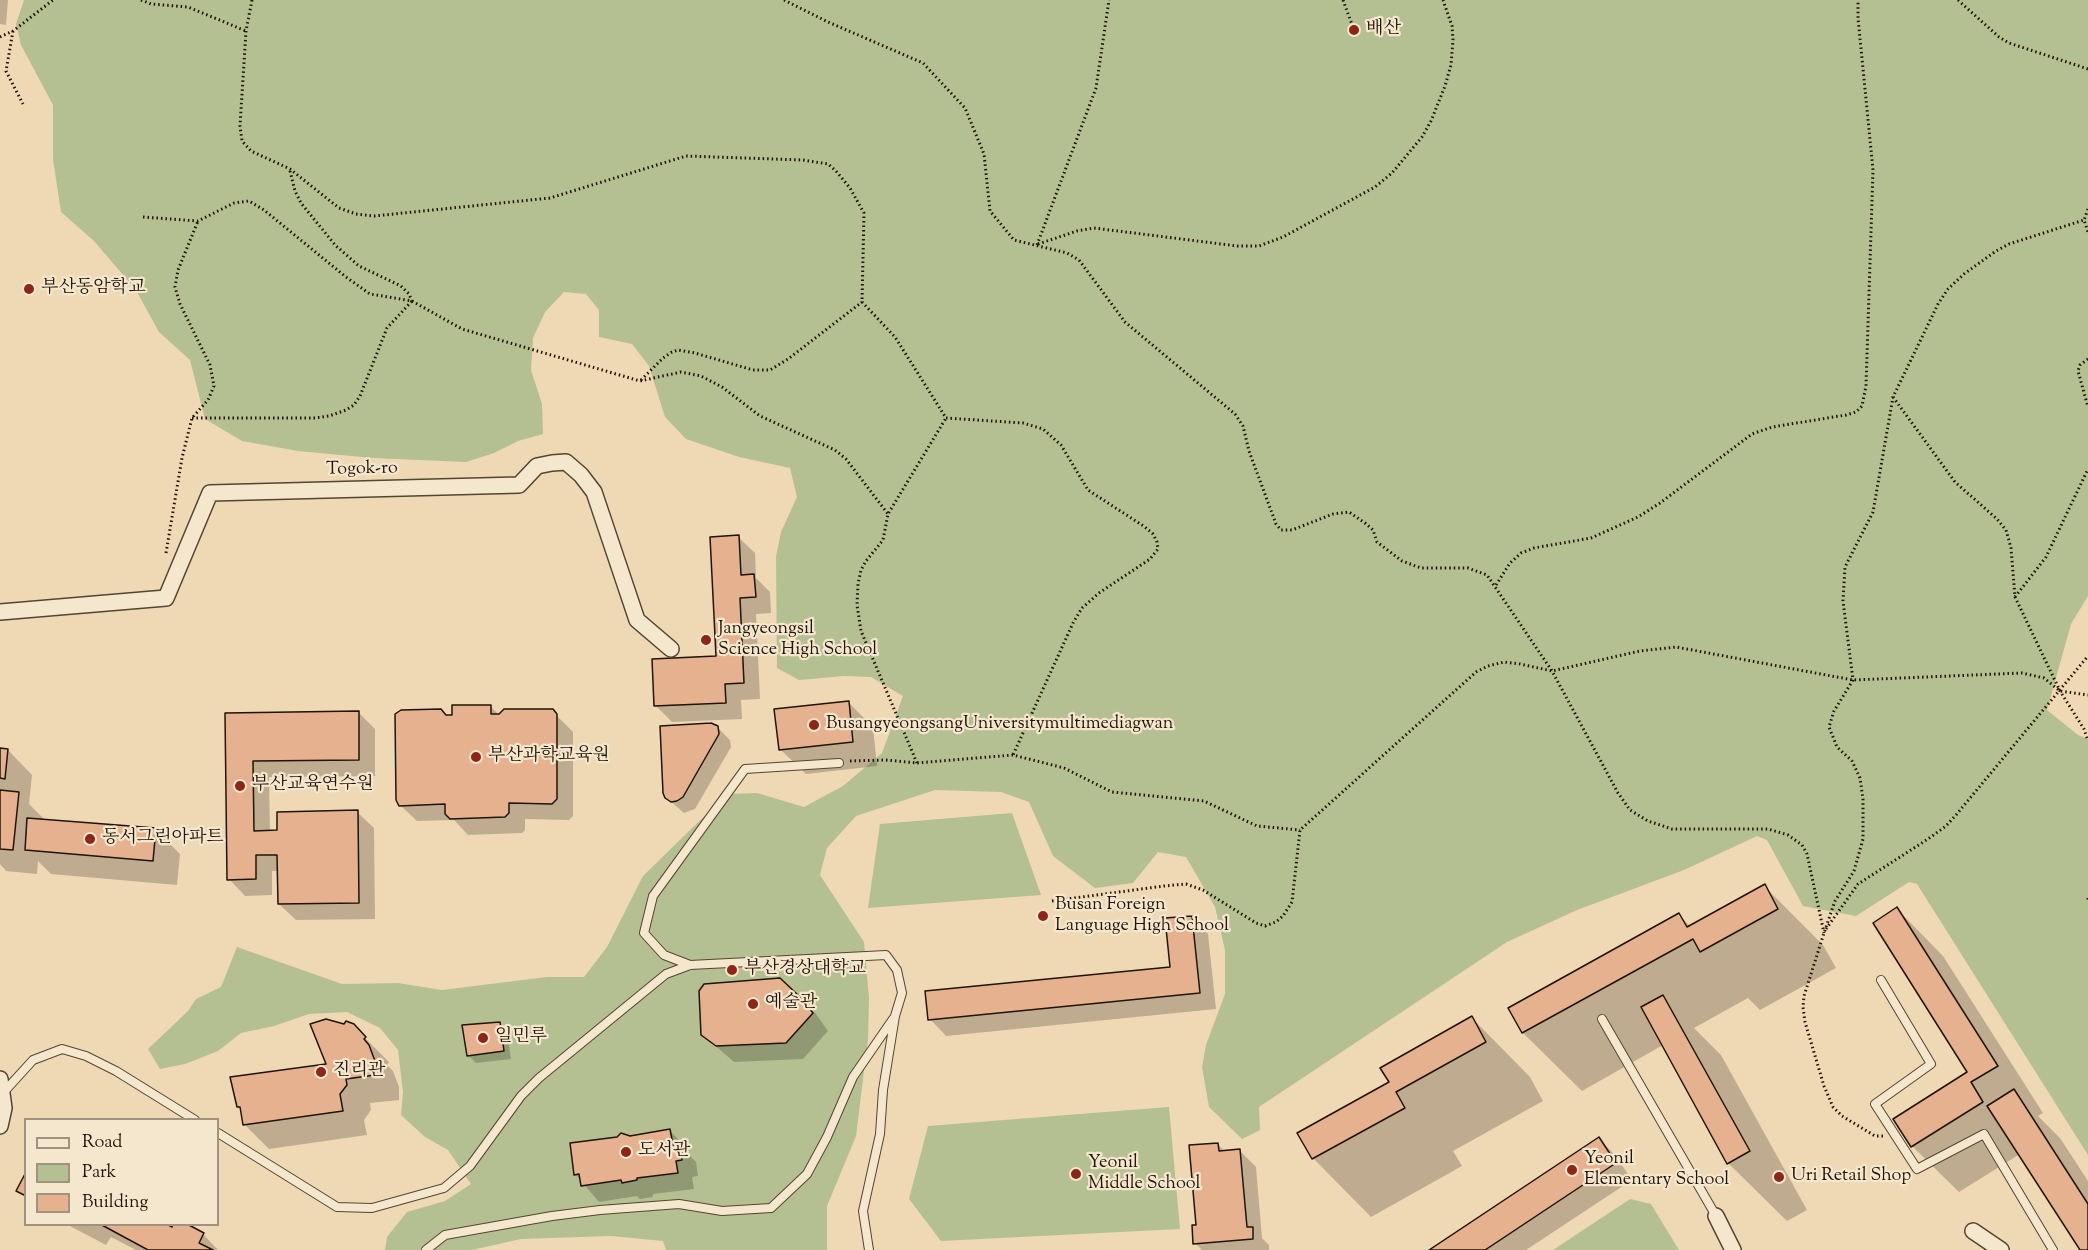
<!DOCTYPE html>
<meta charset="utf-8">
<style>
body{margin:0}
#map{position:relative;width:2088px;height:1250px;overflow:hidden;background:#efd8b4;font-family:"Sorts Mill Goudy",serif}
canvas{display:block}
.legend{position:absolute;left:24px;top:1118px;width:195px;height:108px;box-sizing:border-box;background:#f5e6ce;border:2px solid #9f927e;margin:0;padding:8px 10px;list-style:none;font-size:18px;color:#1f1405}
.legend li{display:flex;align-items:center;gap:12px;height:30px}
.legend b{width:30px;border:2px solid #9f927e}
</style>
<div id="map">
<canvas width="2088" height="1250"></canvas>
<ul class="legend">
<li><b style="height:8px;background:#f5e6ce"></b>Road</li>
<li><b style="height:16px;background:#b4c091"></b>Park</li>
<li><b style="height:16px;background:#e6b18e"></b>Building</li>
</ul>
</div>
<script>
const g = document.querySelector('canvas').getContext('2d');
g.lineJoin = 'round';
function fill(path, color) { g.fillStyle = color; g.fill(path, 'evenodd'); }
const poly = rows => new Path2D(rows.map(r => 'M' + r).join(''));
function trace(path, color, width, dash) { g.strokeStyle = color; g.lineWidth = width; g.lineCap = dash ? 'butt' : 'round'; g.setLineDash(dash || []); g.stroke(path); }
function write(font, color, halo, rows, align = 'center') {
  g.font = font + ' "Sorts Mill Goudy","Noto Serif KR",serif'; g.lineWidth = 4.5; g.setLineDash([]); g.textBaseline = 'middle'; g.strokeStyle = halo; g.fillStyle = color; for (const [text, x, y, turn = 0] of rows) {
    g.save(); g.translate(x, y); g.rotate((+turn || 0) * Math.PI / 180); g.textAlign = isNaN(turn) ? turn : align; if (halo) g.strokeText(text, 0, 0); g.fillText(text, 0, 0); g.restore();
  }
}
const green = poly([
 [24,0,2088,0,2088,596,2071,624,2047,710,2078,735,2088,739,2088,1155,1917,884,1909,882,1856,916,1803,906,1767,840,1757,836,1684,870,1577,910,1507,942,1259,1107,1260,1130,1242,1139,1209,1107,1202,1067,1206,1045,1225,994,1225,950,1215,907,1186,857,1158,852,1133,883,1095,888,1053,856,1029,802,1001,792,935,790,856,816,827,848,820,875,864,942,869,998,868,1039,856,1136,827,1206,827,1250,666,1250,663,1241,611,1236,521,1239,472,1250,385,1250,387,1237,407,1212,445,1201,471,1184,448,1150,425,1137,401,1115,403,1092,398,1050,380,1028,347,1012,309,1014,274,1026,241,1033,218,1051,185,1064,160,1069,148,1049,188,1011,196,999,221,987,237,947,342,984,398,983,442,990,547,977,584,977,607,947,643,876,727,794,757,793,804,807,843,786,882,753,903,696,871,677,844,676,799,680,777,668,776,557,781,532,797,497,790,468,739,457,686,439,665,417,649,366,632,344,599,337,599,310,586,294,564,292,545,312,533,338,531,370,542,404,543,434,518,441,494,453,466,462,373,458,298,451,242,441,205,419,190,360,159,332,136,290,94,241,61,212,53,159,53,105,21,45,16,24],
 [1012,813,1041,895,868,908,880,824],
 [1169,1107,1180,1229,941,1241,909,1199,928,1126],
 [1630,1199,1651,1204,1679,1250,1553,1250]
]);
const shadow = poly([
 [0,0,8,0,6,25,0,24],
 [738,537,755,553,756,578,770,592,771,613,756,614,760,699,741,700,742,719,672,722,656,706,717,657],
 [848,702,873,727,877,766,806,774,781,750],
 [491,707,499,715,552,711,573,732,573,816,569,820,525,819,525,830,522,833,468,835,454,820,417,821,400,805,447,716],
 [358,712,375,729,375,776,269,777,270,832,357,812,374,828,375,919,296,920,279,904,279,871,272,871,272,895,245,896,229,879,226,714],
 [717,727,730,740,731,747,695,809,684,813,667,798],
 [0,750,8,750,32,775,29,804,43,818,43,821,155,829,180,854,177,885,51,874,38,861,37,874,6,871,0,864],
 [1764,886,1823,945,1836,968,1760,1010,1748,998,1694,1028,1721,1055,1807,1210,1787,1221,1728,1163,1663,1045,1582,1091,1523,1033,1510,1009,1679,915,1691,927],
 [1897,909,1943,956,2043,1113,2038,1116,2060,1138,2088,1181,2088,1250,2082,1250,2020,1154,1959,1192,1912,1146,1969,1073],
 [1192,917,1208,934,1216,1009,946,1036,930,1019,1172,968],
 [798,997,816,1014,828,1031,803,1059,734,1062,703,1035],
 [1472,1018,1530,1077,1543,1101,1453,1151,1462,1166,1371,1217,1313,1158,1391,1082],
 [499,1023,507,1031,511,1059,476,1063,468,1055],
 [353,1026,389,1062,387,1065,393,1071,399,1087,399,1100,370,1103,371,1110,364,1120,367,1135,269,1149,245,1125,242,1110,238,1106,329,1065],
 [670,1131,686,1147,688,1154,696,1162,698,1176,692,1177,694,1189,653,1194,653,1197,640,1199,637,1196,599,1202,575,1174,630,1137],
 [1599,1139,1615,1155,1632,1180,1526,1250,1431,1250],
 [1218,1144,1225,1152,1240,1151,1256,1167,1262,1238,1269,1245,1269,1250,1202,1250,1195,1243],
 [66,1224,163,1224,172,1229,203,1234,218,1250,136,1250,111,1237,106,1245]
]);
const building = poly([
 [739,535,741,575,754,574,756,597,740,598,744,683,725,684,726,703,654,706,652,659,716,656,710,537,739,535],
 [849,701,853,742,779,750,774,709,849,701],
 [452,705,491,705,491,714,499,714,504,709,553,709,557,714,557,799,552,804,509,803,509,813,505,817,450,819,445,814,445,804,399,806,396,800,395,714,401,710,441,709,446,715,452,715,452,705],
 [359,711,359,760,253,761,254,831,277,830,277,812,358,810,359,903,278,904,277,855,256,855,256,879,227,880,225,713,359,711],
 [711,723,718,726,719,734,683,797,677,801,671,802,665,798,663,793,660,726,711,723],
 [0,748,8,749,5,779,0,778,0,748],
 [0,790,19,792,13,850,0,849,0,790],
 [27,818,156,828,153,861,25,850,27,818],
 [1765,884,1778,909,1700,952,1693,939,1522,1033,1508,1008,1679,913,1687,927,1765,884],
 [1897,907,1998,1066,1971,1082,1983,1102,1911,1147,1893,1119,1967,1072,1873,923,1897,907],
 [1192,916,1200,993,928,1020,925,991,1170,967,1165,918,1192,916],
 [780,978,799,996,813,1013,786,1043,716,1046,701,1035,699,991,704,984,780,978],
 [1663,995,1750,1151,1727,1164,1641,1007,1663,995],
 [1472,1016,1486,1042,1396,1092,1405,1108,1312,1159,1297,1133,1389,1082,1380,1068,1472,1016],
 [326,1019,344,1024,346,1021,354,1024,366,1037,364,1039,369,1045,375,1061,375,1075,346,1079,347,1085,340,1094,343,1111,243,1125,240,1107,237,1107,230,1077,326,1064,310,1024,326,1019],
 [500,1022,504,1051,467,1056,462,1025,500,1022],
 [2014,1089,2088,1204,2088,1250,2080,1250,1987,1106,2014,1089],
 [670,1129,673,1145,680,1144,682,1160,676,1161,678,1173,637,1178,637,1180,622,1183,621,1180,581,1186,579,1174,574,1175,570,1143,617,1137,621,1133,630,1136,670,1129],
 [1599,1137,1616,1163,1485,1250,1429,1250,1599,1137],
 [1218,1143,1219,1151,1240,1149,1247,1227,1253,1227,1253,1239,1193,1244,1192,1225,1196,1225,1189,1145,1218,1143],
 [26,1172,26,1196,16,1191,26,1172],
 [100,1224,167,1224,172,1227,173,1224,187,1224,204,1233,199,1243,213,1250,148,1250,100,1224]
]);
const path = poly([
 [141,0,151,4,188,7,246,31],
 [252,0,246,31,240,126,242,141,251,151,290,169,339,208,356,214,374,216,550,198,686,156,803,160,828,164,836,171,850,188,864,213,862,302,895,337,946,418],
 [784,0,828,22,923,63,965,108,984,154,990,211,1014,240,1067,253,1079,260,1125,322,1235,414,1243,426,1249,451,1276,524,1281,530,1292,530,1333,514,1349,512,1365,523,1373,530,1377,542,1402,561,1421,568,1468,568,1487,575,1552,671,1618,793,1630,810,1648,821,1672,829,1768,829,1788,835,1802,845,1807,854,1824,933],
 [1343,0,1354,30],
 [1958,0,1999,37,2009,43,2088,69],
 [13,31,6,71,23,104],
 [0,37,13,31,53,0],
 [290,171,295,191,301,203,335,245,359,266,401,286,409,294,412,301],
 [2088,209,2084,220,2088,232],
 [143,217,198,221,234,203,249,201,264,210,346,277,370,294,412,301,462,329,640,381,681,372,701,376,722,387,760,416,835,450,846,459,888,514],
 [1038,244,1077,231,1094,228,1237,246,1259,246,1283,237,1375,187,1392,173,1422,137,1431,121,1445,86,1451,65,1453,40,1452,26,1443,0],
 [1037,245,1096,88,1109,0],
 [2088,359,2080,365,2078,371,2088,407],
 [641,380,663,358,672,352,678,350,695,353,753,370,770,370,788,359,862,302],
 [1893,397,1955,482,1997,519,2006,530,2011,548,2015,597,2060,691,2084,729,2088,741],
 [192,418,315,418,329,416,346,410,354,405,360,396,387,328,412,301],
 [946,418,1023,423,1043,429,1061,445,1088,490,1145,527,1153,534,1157,542,1158,549,1150,559,1099,593,1082,608,1073,623,1013,755],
 [166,553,182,458,192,418,208,400,214,386,210,365,180,304,175,287,178,270,198,221],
 [1496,585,1510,563,1521,553,1534,548,1591,538,1638,517,1660,503,1752,434,1772,427,1846,415,1856,412,1862,406,1866,386,1873,170,1858,18,1858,0],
 [2015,597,2046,557,2088,469],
 [850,761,886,760,917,763,1013,755,1064,768,1112,792,1204,801,1257,826,1300,830],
 [917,763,861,631,857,605,858,584,861,570,866,561,883,540,888,514,946,418],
 [2088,898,2088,901],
 [1052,901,1164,886,1186,884,1203,890,1256,923,1265,926,1276,922,1283,916,1292,902,1300,830,1476,672,1488,666,1504,662,1520,664,1552,671,1640,651,1676,647,1853,680,2022,673,2044,678,2060,691,2088,695],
 [1826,929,1858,884,1928,839,1946,826,1956,815,2088,656],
 [1883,1136,1875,1136,1842,1116,1833,1107,1824,1086,1805,1022,1803,1007,1804,996,1824,933,1835,901,1854,871,1863,839,1863,799,1860,778,1852,761,1837,747,1829,727,1834,711,1853,680,1843,601,1845,567,1873,512,1893,397,1938,304,1948,289,1964,274,1996,251,2009,244,2084,220]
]);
const service = poly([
 [690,965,664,955,644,933,653,896,745,769,839,763],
 [1881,980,1931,1064,1875,1104,1917,1169,1984,1134,2053,1250],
 [1602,1019,1716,1216],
 [3,1093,33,1060,62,1049,86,1056,116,1071,195,1120],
 [218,1133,337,1207,372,1208,444,1188,470,1166,521,1096,539,1078,666,974,690,965,886,955,897,970,902,993,895,1016,883,1090,880,1134,863,1211,869,1250],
 [426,1250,445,1235,552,1216,600,1210,679,1204,722,1211,771,1208,807,1174,827,1137,853,1077,893,1019]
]);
const minor = poly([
 [0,612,166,598,210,493,519,485,537,466,552,463,566,462,581,475,594,492,637,620,671,649],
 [0,1079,4,1108,0,1126],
 [1716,1216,1733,1250],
 [1973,1231,2001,1250]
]);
const markers = [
 [1354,30,6,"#8f2418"],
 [29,289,6,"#8f2418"],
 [706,640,6,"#8f2418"],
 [814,725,6,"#8f2418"],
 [476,757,6,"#8f2418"],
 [240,786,6,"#8f2418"],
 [90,839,6,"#8f2418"],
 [1043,916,6,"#8f2418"],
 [732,970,6,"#8f2418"],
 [753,1004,6,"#8f2418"],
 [483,1038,6,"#8f2418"],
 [321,1072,6,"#8f2418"],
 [626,1152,6,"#8f2418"],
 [1572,1170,6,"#8f2418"],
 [1076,1174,6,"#8f2418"],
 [1779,1177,6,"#8f2418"]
];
const poiNames = [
 ["배산",1366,30],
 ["부산동암학교",41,289],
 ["Jangyeongsil",718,630],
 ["Science High School",718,651],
 ["BusangyeongsangUniversitymultimediagwan",826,725],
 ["부산과학교육원",488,757],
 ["부산교육연수원",252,786],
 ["동서그린아파트",102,839],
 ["Busan Foreign",1055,906],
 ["Language High School",1055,927],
 ["부산경상대학교",744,970],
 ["예술관",765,1004],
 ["일민루",495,1038],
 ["진리관",333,1072],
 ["도서관",638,1152],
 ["Yeonil",1584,1160],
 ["Elementary School",1584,1181],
 ["Yeonil",1088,1164],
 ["Middle School",1088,1185],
 ["Uri Retail Shop",1791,1177]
];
const streetNames = [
 ["Togok-ro",362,470,-1]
];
fill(green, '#b4c091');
fill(shadow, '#0003');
fill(building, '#e6b18e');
trace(building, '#1f1405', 1.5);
trace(service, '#534531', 10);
trace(minor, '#534531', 18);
trace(path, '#1f1405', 3, [1.5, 3]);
trace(service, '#f5e6ce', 8);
trace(minor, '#f5e6ce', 15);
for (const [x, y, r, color] of markers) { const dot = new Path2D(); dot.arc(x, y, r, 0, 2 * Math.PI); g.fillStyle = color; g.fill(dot); trace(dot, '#f5e6ce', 2); }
write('18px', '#1f1405', '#f5e6ce', poiNames, 'left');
write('18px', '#1f1405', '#f5e6ce', streetNames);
</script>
